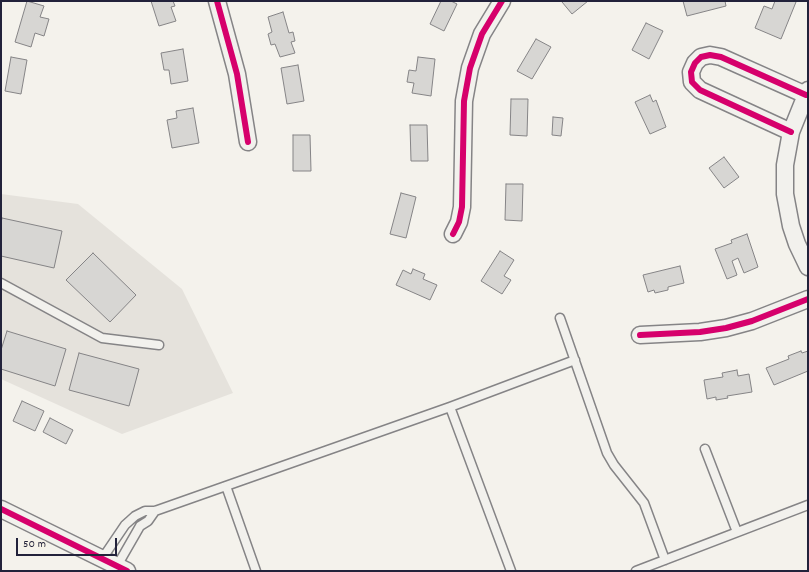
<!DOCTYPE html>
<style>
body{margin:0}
#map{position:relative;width:809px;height:572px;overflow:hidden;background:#f4f2ec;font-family:Dekko,sans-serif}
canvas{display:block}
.frame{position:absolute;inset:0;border:2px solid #22223b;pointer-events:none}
.scale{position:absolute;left:16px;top:538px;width:101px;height:18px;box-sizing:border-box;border:2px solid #22223b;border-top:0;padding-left:5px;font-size:12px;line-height:14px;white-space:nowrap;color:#22223b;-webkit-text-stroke:3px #f7f3e8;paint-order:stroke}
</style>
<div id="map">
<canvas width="809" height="572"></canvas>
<div class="frame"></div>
<div class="scale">50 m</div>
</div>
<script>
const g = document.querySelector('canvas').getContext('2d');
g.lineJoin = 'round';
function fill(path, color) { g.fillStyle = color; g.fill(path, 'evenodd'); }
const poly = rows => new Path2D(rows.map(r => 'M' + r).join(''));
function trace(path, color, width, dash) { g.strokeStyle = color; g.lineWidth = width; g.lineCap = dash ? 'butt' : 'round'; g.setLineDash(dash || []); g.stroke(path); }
const built = poly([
 [1,194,78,204,182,289,233,393,122,434,1,379]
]);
const building = poly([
 [27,1,44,6,40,17,49,19,44,36,35,33,31,47,15,42,27,1],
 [151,1,173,1,175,6,171,7,176,21,159,26,151,1],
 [441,1,451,1,457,4,444,31,430,24,441,1],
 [563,1,588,1,572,14,562,2,563,1],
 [683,1,725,1,726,6,687,16,683,1],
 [775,1,793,1,796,2,781,39,755,28,764,6,772,9,775,1],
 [283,12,289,33,293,32,295,41,291,42,295,53,280,57,275,44,271,45,268,34,272,32,268,17,283,12],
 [646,23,663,31,649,59,632,50,646,23],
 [536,39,551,47,532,79,517,71,536,39],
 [183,49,188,81,171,84,169,70,164,70,161,53,183,49],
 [11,57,27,60,21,94,5,91,11,57],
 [418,57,435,59,431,96,412,93,414,83,407,82,409,70,416,71,418,57],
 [298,65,304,101,287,104,281,68,298,65],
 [650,95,653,102,656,100,666,127,650,134,635,102,650,95],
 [511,99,528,99,527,136,510,135,511,99],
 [193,108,199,143,172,148,167,120,177,118,176,111,193,108],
 [553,117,563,118,561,136,552,135,553,117],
 [410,125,427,125,428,161,411,161,410,125],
 [293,135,310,135,311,171,293,171,293,135],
 [724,157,739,177,724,188,709,168,724,157],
 [506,184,523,184,522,221,505,220,506,184],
 [401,193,416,197,406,238,390,234,401,193],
 [2,218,62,231,54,268,1,256,1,223,2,218],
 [747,234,758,267,744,273,738,258,732,261,737,275,727,279,715,249,732,243,731,240,747,234],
 [500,251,514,260,504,276,511,280,502,294,481,281,500,251],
 [93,253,136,295,110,322,66,280,93,253],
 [680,266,684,283,668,287,668,290,655,293,654,290,648,292,643,275,680,266],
 [413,269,425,274,423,279,437,285,430,300,396,285,403,270,411,274,413,269],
 [7,331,66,349,55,386,1,369,1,350,7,331],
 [801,351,802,353,808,351,808,371,774,385,766,368,789,359,788,356,801,351],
 [79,353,139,369,129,406,69,390,79,353],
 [737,370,738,376,749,374,752,392,727,396,728,398,716,400,716,397,707,399,704,380,723,377,722,373,737,370],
 [22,401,44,411,35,431,13,421,22,401],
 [50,418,73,430,66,444,43,432,50,418]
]);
const service = poly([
 [1,283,102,338,159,345],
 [560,318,607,453,614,465,644,503,665,560],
 [450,407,511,571],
 [705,449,737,532],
 [226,486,256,571],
 [102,559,125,525,135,516,145,511,155,511,450,407,575,360],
 [117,566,136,533,140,526,148,521,155,511],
 [636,571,808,505]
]);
const minor = poly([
 [217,1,237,74,248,142],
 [808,90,791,132,785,165,785,194,791,226,797,244,808,267],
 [791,132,700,90,692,82,691,72,695,63,701,57,710,55,721,57,806,95],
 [453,234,459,222,462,207,464,101,470,68,482,34,502,1],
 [640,335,700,332,726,328,752,321,808,299],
 [1,509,127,571]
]);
const cycleway = poly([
 [217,1,237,74,248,142],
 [791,132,700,90,692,82,691,72,695,63,701,57,710,55,721,57,806,95],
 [453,234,459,222,462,207,464,101,470,68,482,34,502,1],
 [640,335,700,332,726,328,752,321,808,299],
 [1,509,127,571]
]);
fill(built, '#e5e2dc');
fill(building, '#d7d6d3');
trace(building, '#858486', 1);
trace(service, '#858486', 11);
trace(minor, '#858486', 19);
trace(service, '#f2f1ed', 8);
trace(minor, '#f2f1ed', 16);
trace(cycleway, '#d6006c', 6);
</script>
